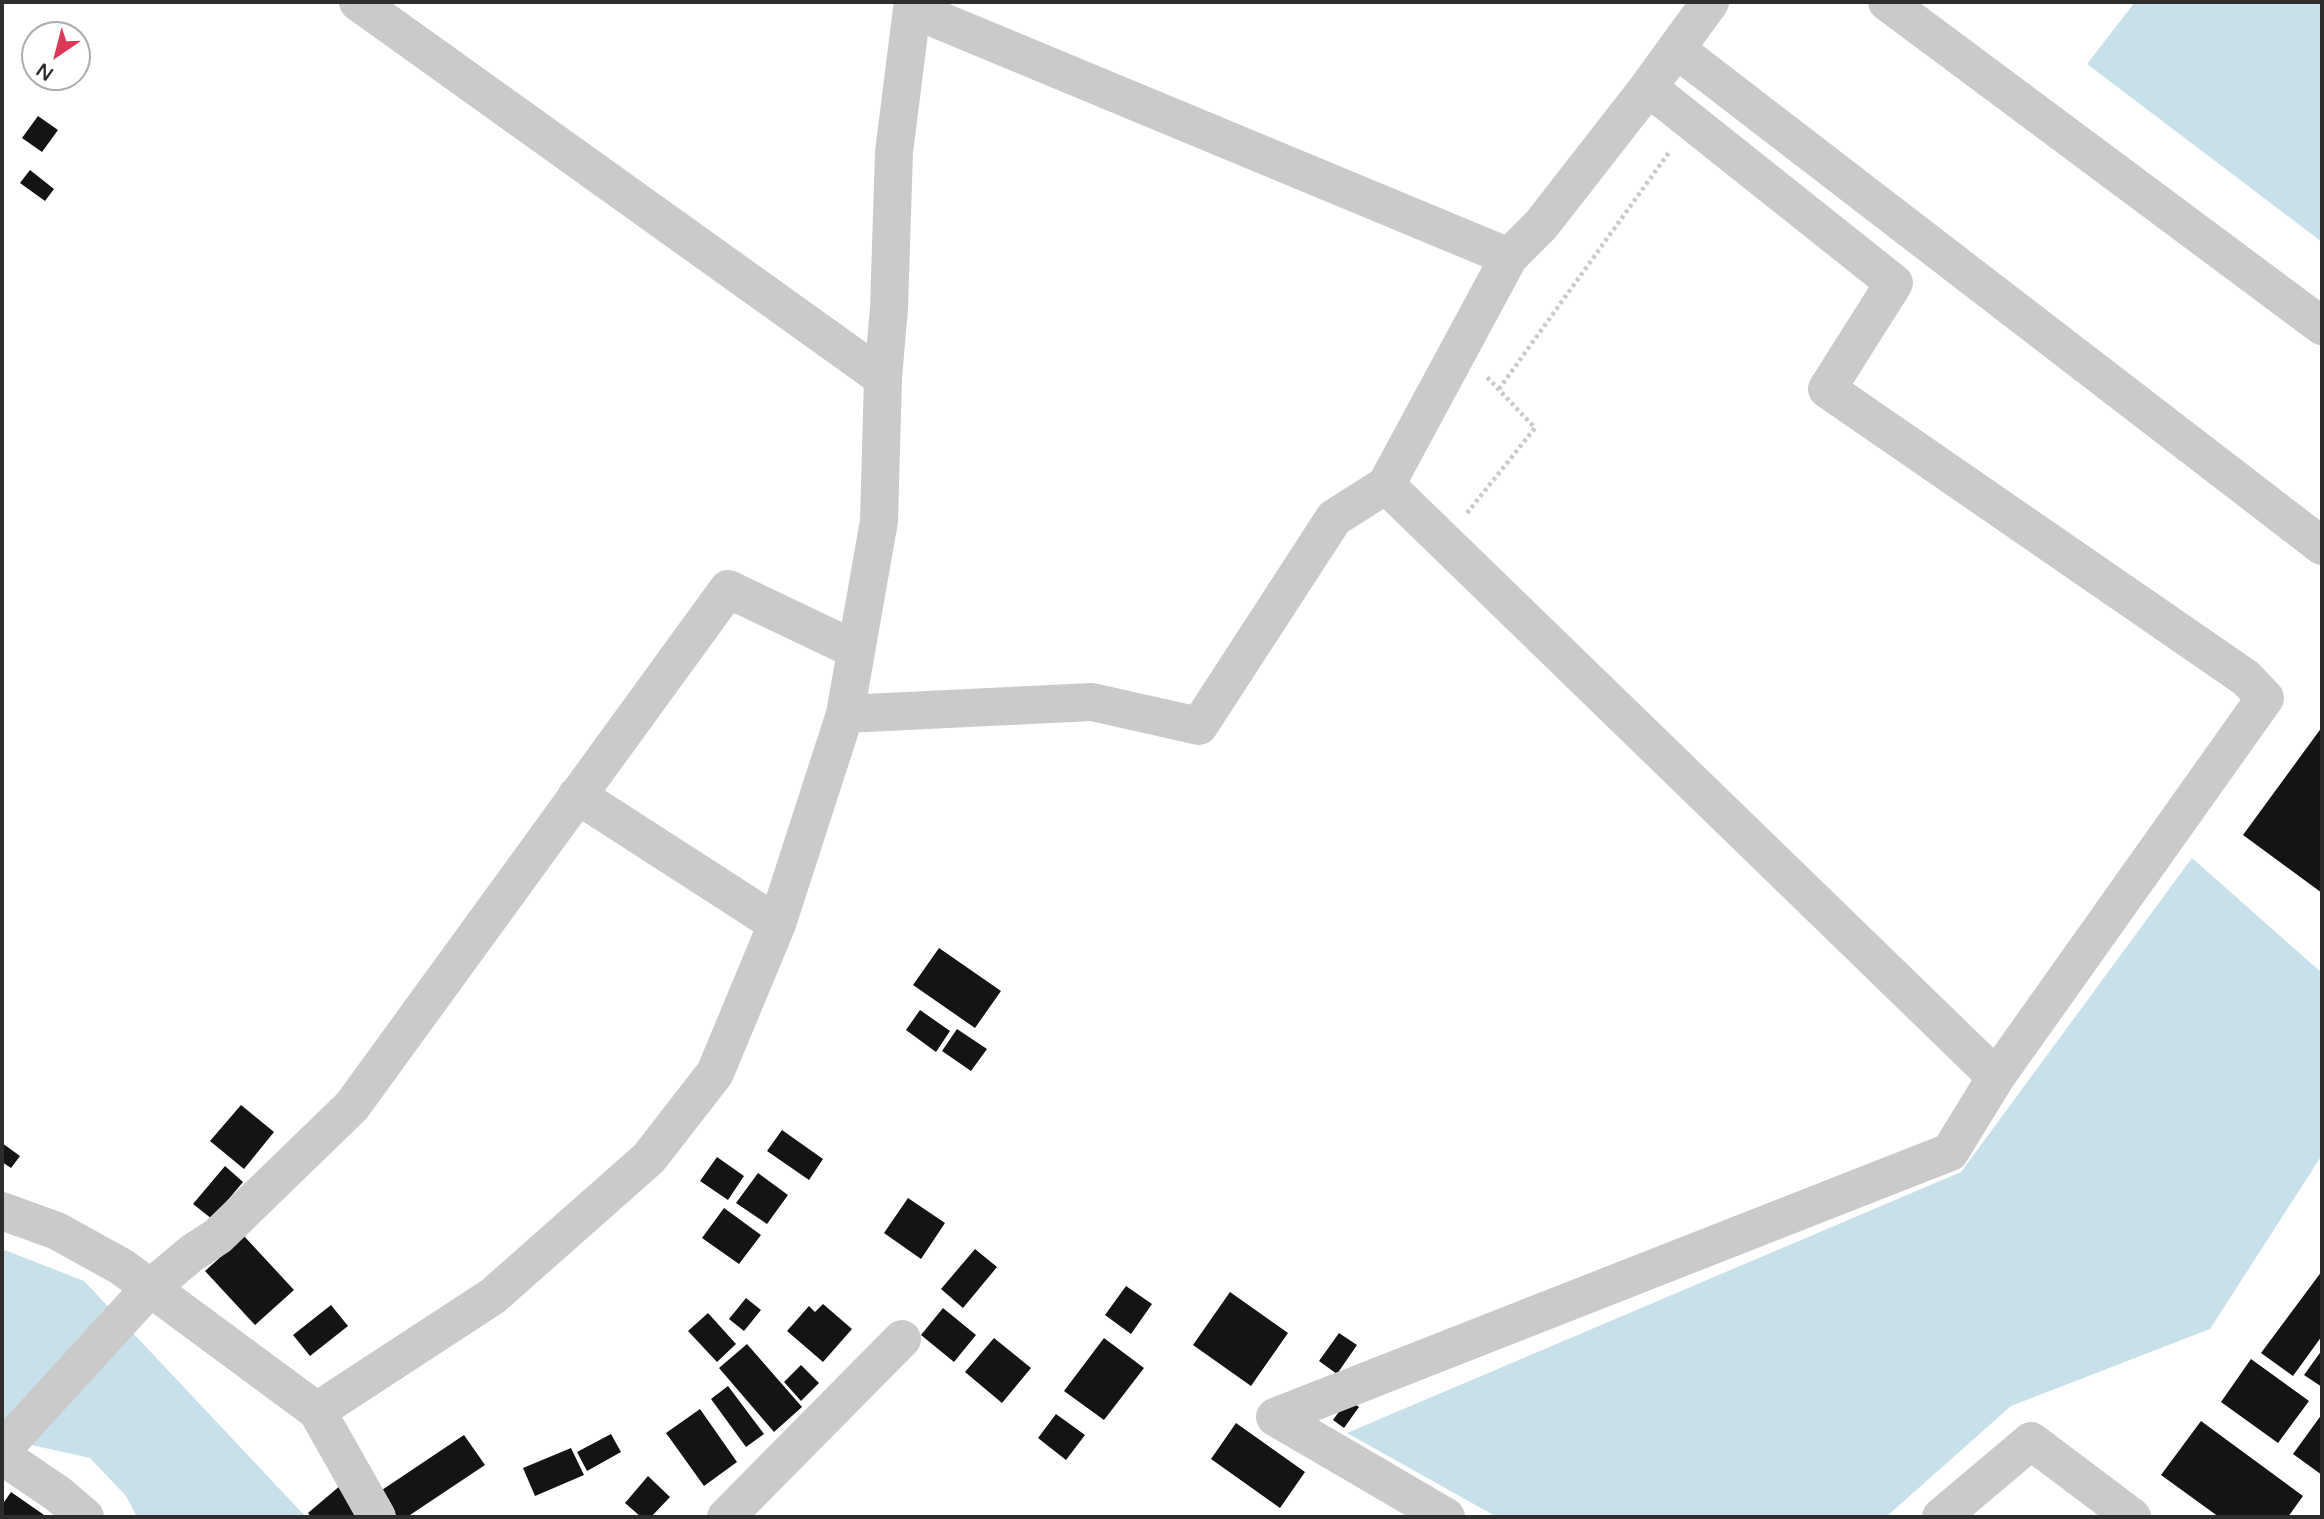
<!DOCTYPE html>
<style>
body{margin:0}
#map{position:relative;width:2324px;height:1519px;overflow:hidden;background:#fff;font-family:"Varela Round",sans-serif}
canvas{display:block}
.frame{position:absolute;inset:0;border:4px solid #2d2d2d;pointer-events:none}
.north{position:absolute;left:21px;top:21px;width:70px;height:70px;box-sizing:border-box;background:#fff;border:2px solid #ababab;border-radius:50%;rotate:215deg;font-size:19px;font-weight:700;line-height:28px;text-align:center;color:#2d2d2d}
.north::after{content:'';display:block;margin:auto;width:24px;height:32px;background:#da3958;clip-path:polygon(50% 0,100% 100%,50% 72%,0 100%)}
</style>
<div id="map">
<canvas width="2324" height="1519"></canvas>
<div class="frame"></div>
<div class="north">N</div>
</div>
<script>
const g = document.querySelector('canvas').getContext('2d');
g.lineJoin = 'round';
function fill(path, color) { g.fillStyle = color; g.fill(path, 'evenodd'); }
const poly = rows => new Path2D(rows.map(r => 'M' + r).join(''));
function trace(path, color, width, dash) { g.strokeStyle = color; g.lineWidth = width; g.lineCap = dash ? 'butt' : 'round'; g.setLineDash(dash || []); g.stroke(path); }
const water = poly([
 [2135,2,2322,2,2322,242,2087,64],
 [2192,858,2322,973,2322,1155,2210,1329,2011,1406,1886,1517,1497,1517,1347,1433,1961,1172],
 [2,1249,84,1281,306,1517,137,1517,126,1496,90,1458,9,1440,2,1436]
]);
const building = poly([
 [38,116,58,130,42,152,22,138],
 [30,170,54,189,45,201,20,183],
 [2322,727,2322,893,2243,835],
 [939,948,1001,991,975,1028,913,985],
 [920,1010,950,1031,936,1052,906,1030],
 [957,1029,987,1049,971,1071,942,1051],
 [241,1105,274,1132,244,1169,210,1141],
 [782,1130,823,1159,809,1180,767,1151],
 [2,1143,20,1156,11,1168,2,1162],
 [717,1157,744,1176,728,1200,700,1181],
 [225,1166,243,1182,212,1219,193,1204],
 [758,1173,788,1195,767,1224,736,1203],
 [908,1198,945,1223,921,1259,884,1233],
 [724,1208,761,1235,739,1264,702,1238],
 [244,1236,294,1290,255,1325,205,1271],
 [975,1249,997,1267,963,1308,941,1289],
 [2322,1271,2322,1336,2293,1376,2261,1353],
 [1126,1286,1152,1304,1131,1334,1105,1315],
 [1230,1292,1288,1333,1251,1386,1193,1345],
 [746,1298,761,1310,744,1331,729,1319],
 [823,1304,852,1329,823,1362,787,1331,809,1306,815,1312],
 [331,1305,348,1326,310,1356,293,1335],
 [943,1308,976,1335,954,1362,921,1335],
 [708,1313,736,1344,717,1362,688,1331],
 [1339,1333,1357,1345,1337,1374,1319,1361],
 [994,1338,1031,1368,1002,1403,965,1372],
 [1104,1338,1144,1368,1104,1420,1064,1391],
 [747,1344,802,1407,774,1432,719,1368],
 [2322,1350,2322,1387,2304,1375],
 [2251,1359,2309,1401,2278,1443,2221,1402],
 [801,1365,819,1383,801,1401,784,1382],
 [728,1386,764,1434,746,1447,711,1399],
 [1348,1399,1359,1407,1344,1428,1333,1420],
 [700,1409,737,1462,704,1486,666,1433],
 [1056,1414,1085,1435,1066,1460,1038,1438],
 [2322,1414,2322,1475,2293,1454],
 [2201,1421,2303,1496,2288,1517,2219,1517,2161,1475],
 [1236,1423,1305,1472,1280,1508,1211,1459],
 [611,1434,621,1452,587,1471,577,1452],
 [464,1435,485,1465,407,1517,395,1517,379,1492],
 [571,1448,584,1475,535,1496,523,1468],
 [648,1476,670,1497,651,1517,641,1517,625,1503],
 [341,1485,368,1517,311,1517,308,1513],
 [11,1492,47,1517,2,1517,2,1505]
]);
const path = poly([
 [1499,389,1670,151],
 [1467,513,1535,428,1486,376]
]);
const minor = poly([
 [358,2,883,378],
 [915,2,912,9,1509,257],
 [1887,2,2322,326],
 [912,9,894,152,889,308,883,378,879,521,845,714,1092,702,1199,726,1334,518,1386,485,1509,257,1541,225,1647,89,1710,2],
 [1676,49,2322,546],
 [1386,485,1996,1077,2265,698,2246,678,1827,389,1894,283,1664,100,1647,89],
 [577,795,777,924],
 [2,1211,57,1231,122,1267,317,1411,377,1517],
 [317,1411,493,1296,649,1158,715,1073,777,924,845,714],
 [1275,1417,1950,1152,1996,1077],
 [1275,1417,1446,1517],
 [2,1450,149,1289,192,1253,218,1236,352,1106,728,589,856,650],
 [2,1456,58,1494,85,1517],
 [726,1517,902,1339],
 [1941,1517,2031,1441,2132,1517]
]);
fill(water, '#c8e0e9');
fill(building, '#141414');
trace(path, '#cacaca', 4.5, [3.5, 3.5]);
trace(minor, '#cacaca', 38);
</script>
